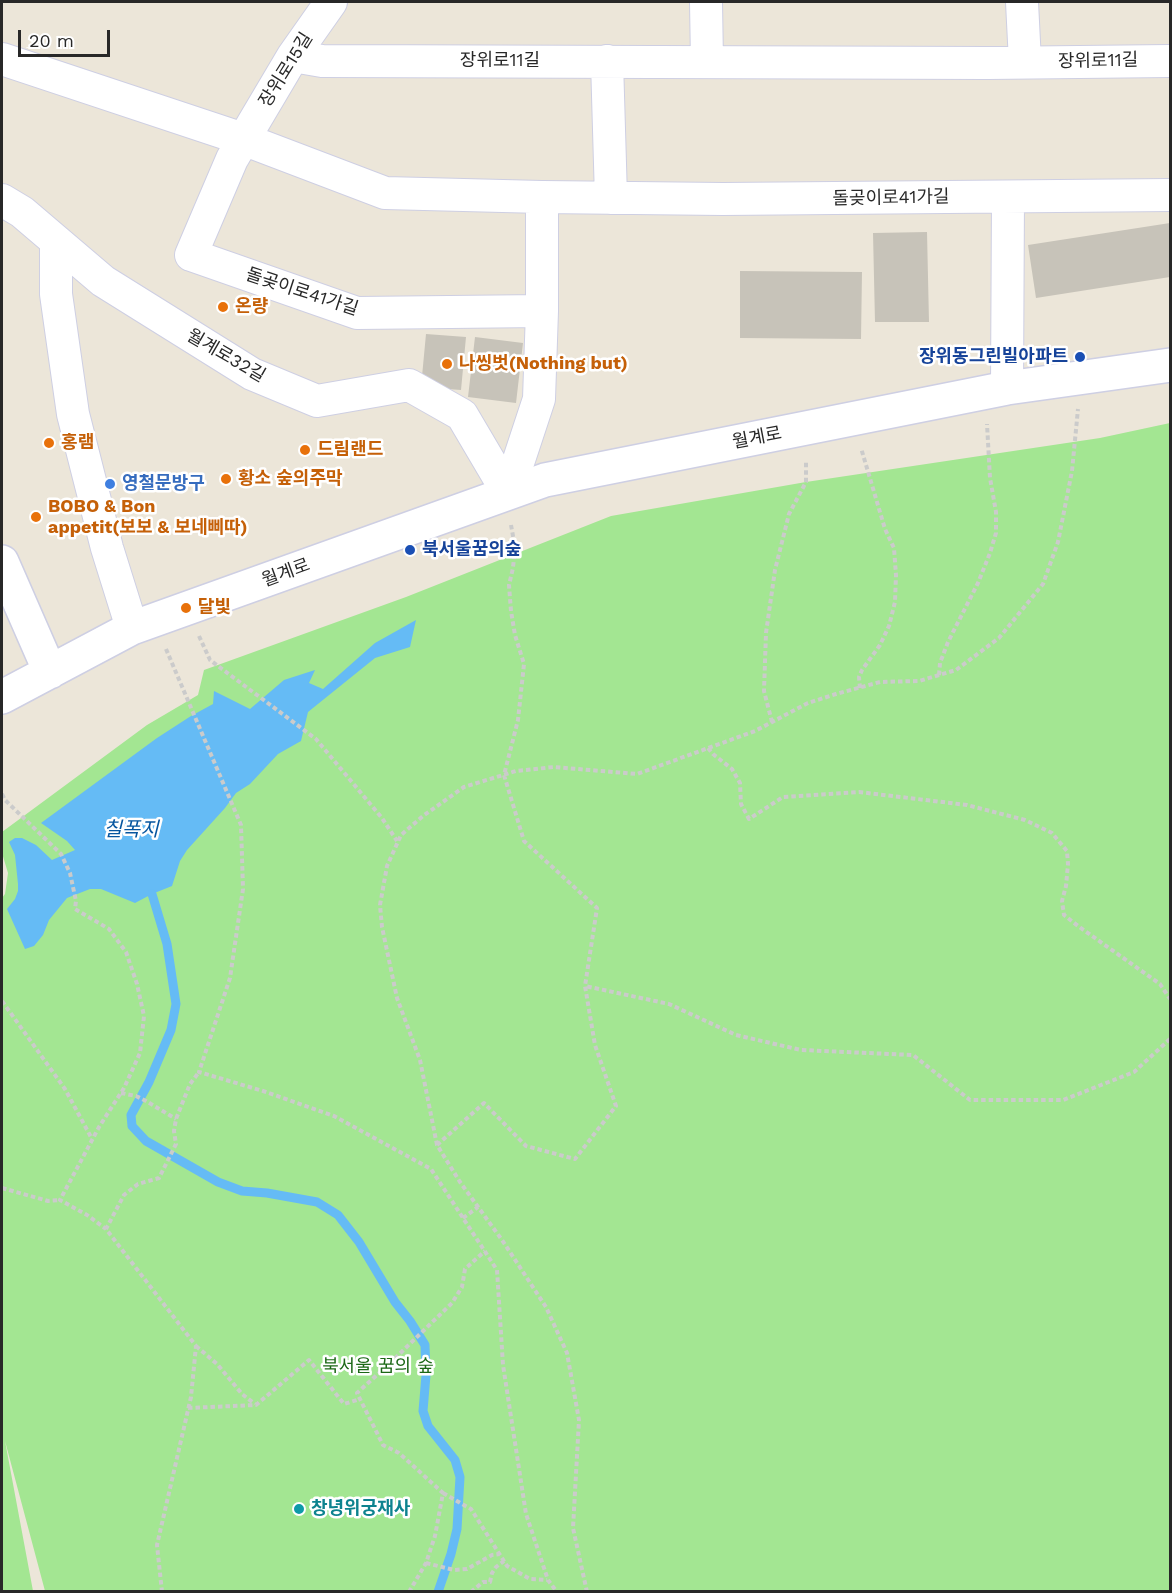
<!DOCTYPE html>
<meta charset="utf-8">
<style>
body{margin:0}
#map{position:relative;width:1172px;height:1593px;overflow:hidden;background:#ece6d9;font-family:"Work Sans",sans-serif}
canvas{display:block}
.frame{position:absolute;inset:0;border:3px solid #282828;pointer-events:none}
.scale{position:absolute;left:18px;top:30px;width:92px;height:27px;box-sizing:border-box;border:3px solid #282828;border-top:0;padding-left:8px;font-size:18px;line-height:21px;white-space:nowrap;color:#282828;-webkit-text-stroke:4px #fff;paint-order:stroke}
</style>
<div id="map">
<canvas width="1172" height="1593"></canvas>
<div class="frame"></div>
<div class="scale">20 m</div>
</div>
<script>
const g = document.querySelector('canvas').getContext('2d');
g.lineJoin = 'round';
function fill(path, color) { g.fillStyle = color; g.fill(path, 'evenodd'); }
const poly = rows => new Path2D(rows.map(r => 'M' + r).join(''));
function trace(path, color, width, dash) { g.strokeStyle = color; g.lineWidth = width; g.lineCap = dash ? 'butt' : 'round'; g.setLineDash(dash || []); g.stroke(path); }
function write(font, color, halo, rows, align = 'center') {
  g.font = font + ' "Work Sans","Noto Sans KR",sans-serif'; g.lineWidth = 5; g.setLineDash([]); g.textBaseline = 'middle'; g.strokeStyle = halo; g.fillStyle = color; for (const [text, x, y, turn = 0] of rows) {
    g.save(); g.translate(x, y); g.rotate((+turn || 0) * Math.PI / 180); g.textAlign = isNaN(turn) ? turn : align; if (halo) g.strokeText(text, 0, 0); g.fillText(text, 0, 0); g.restore();
  }
}
const green = poly([
 [1170,423,1170,1591,45,1591,5,1441,33,1591,2,1591,2,898,5,894,8,873,2,853,2,832,147,725,198,695,204,670,406,597,611,516,806,482,1100,438]
]);
const water = poly([
 [416,620,410,647,375,658,308,712,301,741,278,754,250,784,236,793,225,808,187,850,180,861,172,886,152,894,135,903,101,889,90,889,67,898,49,920,43,935,34,946,25,949,7,909,15,899,18,891,18,884,15,855,9,842,15,838,22,838,36,845,52,860,75,850,67,841,41,823,157,738,191,716,213,704,214,691,250,709,284,680,315,670,309,683,323,689,375,643]
]);
const stream = poly([
 [152,894,167,944,176,1004,171,1030,149,1082,131,1115,132,1126,146,1141,218,1182,242,1191,267,1193,317,1202,338,1215,359,1242,395,1302,410,1321,425,1345,426,1375,423,1411,428,1426,455,1460,460,1477,457,1529,451,1554,438,1592]
]);
const building = poly([
 [1170,223,1170,277,1036,298,1028,245],
 [927,232,929,322,875,322,873,233],
 [740,271,862,272,861,339,740,338],
 [426,334,466,337,461,390,421,387],
 [475,337,523,343,516,403,468,397]
]);
const path = poly([
 [511,525,515,547,513,568,509,585,511,611,515,635,524,664,518,720,504,775,524,841,597,908,585,986],
 [199,636,210,660,316,739,382,818,397,841],
 [166,649,241,825,243,889,230,978,199,1072,263,1091,334,1116,431,1169,497,1270,503,1365,526,1514,548,1580,557,1592],
 [939,675,940,663,948,642,978,583,990,553,996,533,996,512,990,478,987,424],
 [860,688,859,677,862,670,880,645,889,626,895,602,896,575,894,548,885,529,861,448],
 [772,722,764,691,766,633,775,570,789,514,806,482,806,460],
 [708,748,713,754,732,769,740,783,741,804,749,819,783,797,859,792,967,805,1025,820,1052,833,1067,851,1068,864,1066,886,1062,901,1064,915,1078,926,1160,984,1170,999],
 [2,794,5,800,61,854,70,873,76,901,75,909,109,929,126,952,137,984,144,1016,140,1053,124,1088,99,1127,60,1200,87,1215,106,1229],
 [2,1001,65,1089,92,1139],
 [121,1093,136,1096,146,1101,176,1119],
 [437,1145,484,1103,526,1146,575,1159,616,1106,595,1045,585,986,669,1004,736,1035,801,1050,913,1055,970,1100,1063,1100,1134,1072,1170,1039],
 [2,1188,48,1201,60,1200],
 [463,1218,478,1207],
 [196,1346,217,1364,242,1394,255,1404],
 [188,1408,256,1405,309,1360,344,1404,360,1399],
 [443,1493,471,1509,507,1566,530,1579,547,1580],
 [426,1563,454,1570,467,1569,492,1555,500,1554],
 [162,1592,157,1545,191,1397,196,1346,106,1229,124,1195,138,1184,159,1178,176,1144,174,1131,176,1119,190,1084,199,1072],
 [409,1592,426,1563,435,1536,443,1493,399,1453,383,1445,357,1393,387,1366,452,1303,462,1287,465,1269,485,1251],
 [471,1592,483,1582,490,1582,492,1573,496,1567,504,1561],
 [587,1592,573,1528,579,1420,567,1353,546,1307,502,1240,460,1182,437,1145,420,1060,397,998,382,927,380,905,387,866,401,835,423,816,464,787,516,771,554,767,637,774,755,731,808,703,836,694,880,682,919,681,956,670,999,638,1043,584,1058,542,1072,471,1078,409]
]);
const street = poly([
 [331,2,293,56,232,159,191,255,357,313,542,311],
 [706,2,707,62],
 [1022,2,1025,62],
 [293,56,322,61,988,63,1170,61],
 [2,59,243,139,385,193,542,197,723,199,1170,195],
 [607,61,611,198],
 [2,200,22,212,103,281,252,374,317,401,409,385,462,415,508,493],
 [56,241,56,294,73,414,107,548,132,628],
 [1007,388,1008,197],
 [508,493,539,399,542,311,542,197]
]);
const secondary = poly([
 [2,562,50,672],
 [2,697,132,628,545,480,1007,388,1170,365]
]);
const markers = [
 [223,307,6,"#e8710a"],
 [1080,357,6,"#1a4fb4"],
 [447,364,6,"#e8710a"],
 [49,443,6,"#e8710a"],
 [305,450,6,"#e8710a"],
 [226,479,6,"#e8710a"],
 [110,484,6,"#3f7fe0"],
 [36,517,6,"#e8710a"],
 [410,550,6,"#1a4fb4"],
 [186,608,6,"#e8710a"],
 [299,1509,6,"#0f9aa8"]
];
const streetNames = [
 ["장위로11길",500,61],
 ["장위로11길",1098,61,-1],
 ["장위로15길",286,70,-58],
 ["돌곶이로41가길",891,198,-1],
 ["돌곶이로41가길",302,292,18],
 ["월계로32길",226,356,30],
 ["월계로",757,438,-11],
 ["월계로",286,573,-20]
];
const foodNames = [
 ["온량",235,307],
 ["나씽벗(Nothing but)",459,364],
 ["홍램",61,443],
 ["드림랜드",317,450],
 ["황소 숲의주막",238,479],
 ["BOBO & Bon",48,507],
 ["appetit(보보 & 보네삐따)",48,528],
 ["달빛",198,608]
];
const transitNames = [
 ["장위동그린빌아파트",1068,357],
 ["북서울꿈의숲",422,550,"left"]
];
const shopNames = [
 ["영철문방구",122,484]
];
const parkNames = [
 ["북서울 꿈의 숲",378,1367]
];
const cultureNames = [
 ["창녕위궁재사",311,1509]
];
const waterNames = [
 ["칠폭지",131,830]
];
fill(green, '#a3e692');
fill(water, '#65bbf5');
trace(stream, '#65bbf5', 9);
fill(building, '#c7c3b9');
trace(street, '#cecfe3', 34);
trace(secondary, '#cecfe3', 36);
trace(path, '#cbcbcb', 4, [4.5, 3]);
trace(street, '#fff', 32);
trace(secondary, '#fff', 33);
for (const [x, y, r, color] of markers) { const dot = new Path2D(); dot.arc(x, y, r, 0, 2 * Math.PI); g.fillStyle = color; g.fill(dot); trace(dot, '#fff', 2); }
write('18px', '#282828', '#fff', streetNames);
write('bold 18px', '#c56008', '#fff', foodNames, 'left');
write('bold 18px', '#164399', '#fff', transitNames, 'right');
write('bold 18px', '#366cbe', '#fff', shopNames, 'left');
write('18px', '#1c6816', '#fff', parkNames);
write('bold 18px', '#0d838f', '#fff', cultureNames, 'left');
write('italic 20px', '#06569f', '#fff', waterNames);
</script>
